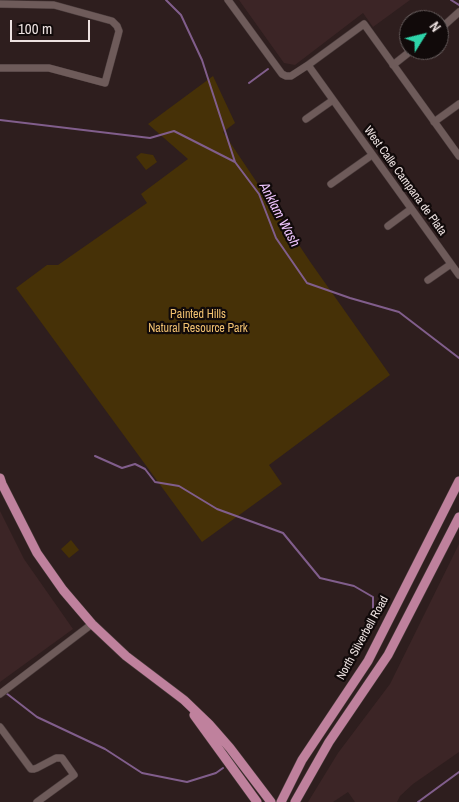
<!DOCTYPE html>
<style>
body{margin:0}
#map{position:relative;width:459px;height:802px;overflow:hidden;background:#2e1e1e;font-family:"Archivo Narrow",sans-serif}
canvas{display:block}
.north{position:absolute;left:399px;top:10px;width:50px;height:50px;box-sizing:border-box;background:#110a0a;border:1px solid #696060;border-radius:50%;rotate:54deg;font-size:14px;font-weight:700;line-height:20px;text-align:center;color:#ede2e1}
.north::after{content:'';display:block;margin:auto;width:18px;height:22px;background:#2ed4aa;clip-path:polygon(50% 0,100% 100%,50% 72%,0 100%)}
.scale{position:absolute;left:10px;top:20px;width:80px;height:22px;box-sizing:border-box;border:2px solid #ede2e1;border-top:0;padding-left:6px;font-size:15px;line-height:18px;white-space:nowrap;color:#ede2e1;-webkit-text-stroke:4px #110a0a;paint-order:stroke}
</style>
<div id="map">
<canvas width="459" height="802"></canvas>
<div class="north">N</div>
<div class="scale">100 m</div>
</div>
<script>
const g = document.querySelector('canvas').getContext('2d');
g.lineJoin = 'round';
function fill(path, color) { g.fillStyle = color; g.fill(path, 'evenodd'); }
const poly = rows => new Path2D(rows.map(r => 'M' + r).join(''));
function trace(path, color, width, dash) { g.strokeStyle = color; g.lineWidth = width; g.lineCap = dash ? 'butt' : 'round'; g.setLineDash(dash || []); g.stroke(path); }
function write(font, color, halo, rows, align = 'center') {
  g.font = font + ' "Archivo Narrow",sans-serif'; g.lineWidth = 4.5; g.setLineDash([]); g.textBaseline = 'middle'; g.strokeStyle = halo; g.fillStyle = color; for (const [text, x, y, turn = 0] of rows) {
    g.save(); g.translate(x, y); g.rotate((+turn || 0) * Math.PI / 180); g.textAlign = isNaN(turn) ? turn : align; if (halo) g.strokeText(text, 0, 0); g.fillText(text, 0, 0); g.restore();
  }
}
const built = poly([
 [239,0,410,0,373,27,363,13,295,65,284,63],
 [0,511,24,559,73,629,0,682],
 [459,544,459,752,413,784,400,796,397,802,355,802,348,792,333,802,308,802,338,753,390,684]
]);
const green = poly([
 [213,76,235,123,223,132,311,263,390,375,269,465,282,484,202,542,16,288,47,265,58,265,147,203,141,194,188,159,148,124],
 [141,153,153,155,157,162,146,170,136,157],
 [71,540,79,550,69,558,61,549]
]);
const stream = poly([
 [166,0,181,15,202,60,235,162,259,194,276,238,307,283,350,298,399,312,459,358],
 [451,0,459,5],
 [249,83,268,69],
 [0,120,150,138,174,131,235,162],
 [95,456,122,468,135,464,145,469,155,482,179,486,217,509,283,533,320,578,354,586,373,597,373,613,379,616],
 [6,693,37,717,105,749,142,773,187,782,216,773,223,768],
 [418,802,459,772]
]);
const minor = poly([
 [228,0,282,74,286,76,291,76,308,65,459,275],
 [0,4,54,5,112,21,117,26],
 [439,30,459,12],
 [308,65,364,24,459,156],
 [393,65,412,50],
 [0,68,49,68,105,83,118,35,119,31,117,26],
 [306,119,333,100],
 [434,122,459,104],
 [331,184,372,155],
 [388,226,411,209],
 [428,280,451,264],
 [0,694,92,624],
 [0,727,31,769,34,769,37,768,56,758,62,758,74,775,37,802]
]);
const major = poly([
 [0,478,2,484,37,553,63,590,92,624,126,656,184,700,209,724,230,748,271,802],
 [194,715,257,802],
 [281,802,302,760,368,661,459,481],
 [295,802,329,742,388,655,459,517]
]);
const streetNames = [
 ["West Calle Campana de Plata",405,181,54],
 ["North Silverbell Road",363,638,-61]
];
const parkNames = [
 ["Painted Hills",198,315],
 ["Natural Resource Park",198,329]
];
const waterNames = [
 ["Anklam Wash",279,215,62]
];
fill(built, '#3c2526');
fill(green, '#463107');
trace(stream, '#815e8c', 2);
trace(minor, '#4a3c3c', 8);
trace(major, '#4a3c3c', 10);
trace(minor, '#6e5b5a', 7);
trace(major, '#bf819d', 9);
write('12px', '#ede2e1', '#110a0a', streetNames);
write('12px', '#f0c070', '#110a0a', parkNames);
write('italic 14px', '#f0c5ff', '#110a0a', waterNames);
</script>
